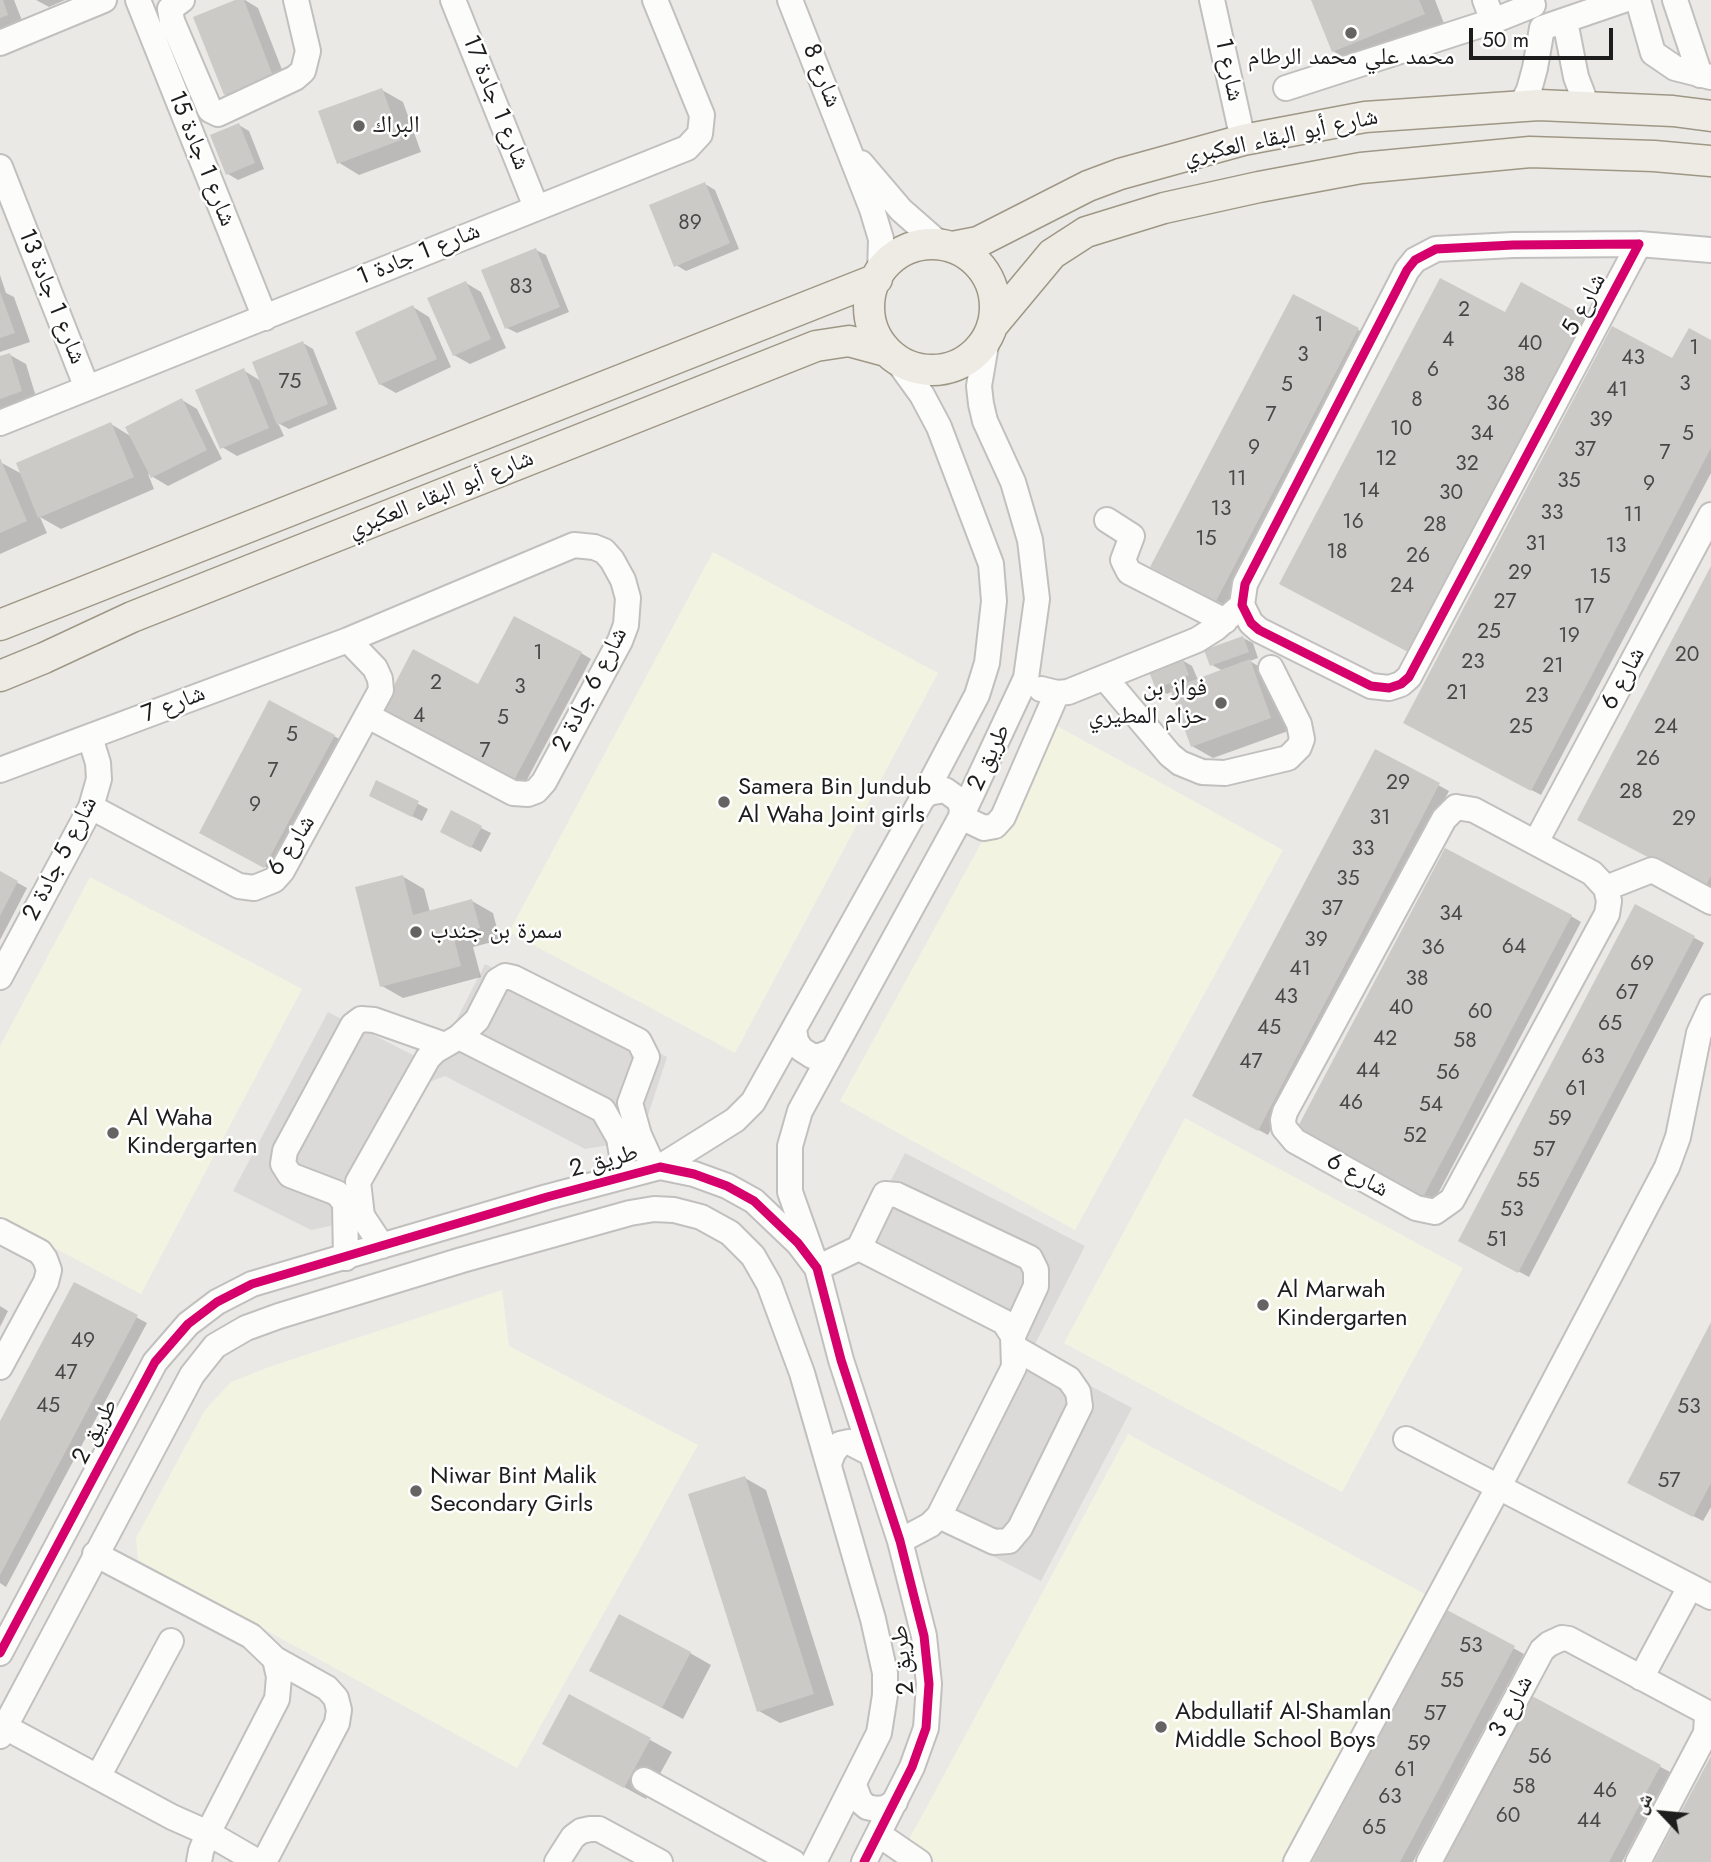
<!DOCTYPE html>
<meta charset="utf-8">
<style>
body{margin:0}
#map{position:relative;width:1711px;height:1862px;overflow:hidden;background:#ebe9e6;font-family:Jost,"Noto Naskh Arabic",sans-serif}
canvas{display:block}
.north{position:absolute;left:1627px;top:1778px;width:70px;height:70px;-webkit-text-stroke:5px #fff;paint-order:stroke;rotate:296deg;font-size:19px;font-weight:700;line-height:28px;text-align:center;color:#1d1d1d}
.north::after{content:'';display:block;margin:auto;width:24px;height:32px;background:#1d1d1d;clip-path:polygon(50% 0,100% 100%,50% 72%,0 100%)}
.scale{position:absolute;left:1469px;top:28px;width:144px;height:32px;box-sizing:border-box;border:4px solid #1d1d1d;border-top:0;padding-left:9px;font-size:21px;line-height:24px;white-space:nowrap;color:#1d1d1d;-webkit-text-stroke:5px #fff;paint-order:stroke}
</style>
<div id="map">
<canvas width="1711" height="1862"></canvas>
<div class="north">ش</div>
<div class="scale">50 m</div>
</div>
<script>
const g = document.querySelector('canvas').getContext('2d');
g.lineJoin = 'round';
function fill(path, color) { g.fillStyle = color; g.fill(path, 'evenodd'); }
const poly = rows => new Path2D(rows.map(r => 'M' + r).join(''));
function trace(path, color, width, dash) { g.strokeStyle = color; g.lineWidth = width; g.lineCap = dash ? 'butt' : 'round'; g.setLineDash(dash || []); g.stroke(path); }
function write(font, color, halo, rows, align = 'center') {
  g.font = font + ' Jost,"Noto Naskh Arabic",sans-serif'; g.lineWidth = 5; g.setLineDash([]); g.textBaseline = 'middle'; g.strokeStyle = halo; g.fillStyle = color; for (const [text, x, y, turn = 0] of rows) {
    g.save(); g.translate(x, y); g.rotate((+turn || 0) * Math.PI / 180); g.textAlign = isNaN(turn) ? turn : align; if (halo) g.strokeText(text, 0, 0); g.fillText(text, 0, 0); g.restore();
  }
}
const education = poly([
 [713,552,938,673,735,1053,509,932],
 [1048,721,1283,850,1075,1230,840,1101],
 [90,877,302,989,141,1294,0,1219,0,1046],
 [1185,1118,1463,1268,1342,1492,1064,1343],
 [502,1290,509,1346,698,1445,517,1768,138,1560,136,1538,205,1410,231,1382,269,1367],
 [1128,1434,1425,1594,1280,1862,901,1862,898,1860]
]);
const parking = poly([
 [485,964,667,1057,640,1140,585,1149,445,1076,421,1085,349,1222,311,1230,233,1191,328,1012,417,1057,442,1048],
 [905,1153,1085,1246,1033,1348,1038,1358,1132,1408,1041,1581,959,1539,946,1509,1013,1339,863,1234]
]);
const shadow = poly([
 [0,0,14,0,23,23,0,32],
 [36,0,65,0,49,7],
 [240,0,245,0,258,8,288,85,241,103,225,94],
 [1313,0,1435,0,1445,26,1354,63,1333,51],
 [382,90,403,102,421,152,359,175,338,162],
 [239,125,249,131,264,169,238,180,228,174],
 [705,184,715,190,739,249,686,271,676,265],
 [536,250,546,255,569,312,517,333,507,328],
 [0,275,6,293,14,297,30,342,0,352],
 [466,283,481,292,506,348,470,364,454,355],
 [1294,296,1368,335,1226,606,1162,572],
 [413,307,429,317,451,367,396,393,380,384],
 [1711,342,1711,473,1541,795,1415,728,1674,361],
 [303,343,313,349,337,409,289,429,278,423,284,436,237,456,222,447,243,370,261,381],
 [10,355,26,364,37,400,0,412,0,358],
 [182,400,197,409,222,459,168,486,148,474,154,489,61,529,40,517,47,533,0,554,0,462,22,474,111,424,132,437],
 [1711,570,1711,889,1590,825],
 [1243,638,1253,643,1258,658,1250,661,1271,674,1291,730,1213,758,1192,746,1173,691,1167,694,1157,688,1182,660,1192,666,1198,680,1223,671,1212,665],
 [581,653,591,659,521,791,380,715],
 [334,736,344,742,275,872,211,838],
 [1376,751,1449,791,1268,1135,1204,1101],
 [377,783,428,809,422,821,381,801],
 [481,828,491,833,481,852,452,837],
 [0,873,27,888,0,940],
 [402,876,424,889,430,912,472,901,493,913,500,940,473,947,481,977,403,998,382,986],
 [1636,907,1704,943,1529,1277,1460,1240],
 [1571,916,1581,922,1432,1205,1307,1139],
 [75,1284,147,1323,6,1587,0,1583,0,1425],
 [0,1306,8,1311,0,1327],
 [1711,1326,1711,1507,1703,1521,1639,1488],
 [745,1478,766,1490,834,1705,780,1723,759,1711],
 [1448,1612,1524,1654,1413,1862,1314,1862],
 [690,1653,711,1665,683,1719,613,1682],
 [570,1696,672,1752,646,1799,565,1755],
 [1533,1698,1670,1772,1622,1862,1445,1862]
]);
const building = poly([
 [0,0,3,0,8,15,0,18],
 [235,0,244,0,273,76,224,95,193,17],
 [1311,0,1419,0,1425,14,1332,52],
 [382,88,401,140,337,164,318,111],
 [239,123,255,163,226,175,210,135],
 [705,182,730,243,674,267,649,205],
 [536,248,560,307,505,329,481,270],
 [1440,278,1505,312,1521,282,1586,317,1410,653,1279,584],
 [466,281,491,339,453,356,427,298],
 [0,292,15,333,0,338],
 [1293,294,1359,328,1216,601,1150,567],
 [413,305,437,359,379,385,355,332],
 [1612,326,1672,358,1689,328,1711,340,1711,448,1531,791,1403,723],
 [303,341,328,404,277,425,252,362],
 [10,353,22,391,0,399,0,356],
 [244,368,269,428,220,449,195,390],
 [182,398,207,450,151,478,125,427],
 [111,422,134,477,38,518,16,463],
 [0,458,27,521,0,533],
 [1711,566,1711,876,1705,887,1577,820],
 [514,616,582,652,511,786,378,716,413,649,478,684],
 [1243,636,1249,652,1210,666,1204,650],
 [1182,658,1189,675,1156,689,1149,672],
 [1250,659,1271,718,1191,747,1170,689],
 [269,700,335,735,264,868,199,833],
 [1375,749,1440,783,1258,1131,1192,1096],
 [376,780,419,801,412,817,369,796],
 [451,810,482,826,471,848,440,832],
 [1445,848,1572,915,1421,1201,1294,1134],
 [0,871,18,881,0,916],
 [403,875,413,915,472,899,480,928,453,935,461,966,380,987,355,887],
 [1635,904,1695,936,1518,1273,1458,1241],
 [74,1282,138,1315,0,1575,0,1421],
 [1711,1322,1711,1483,1693,1517,1627,1483],
 [745,1476,814,1694,757,1712,688,1494],
 [1447,1610,1515,1646,1400,1862,1312,1862],
 [619,1614,691,1652,662,1708,589,1671],
 [569,1694,651,1738,624,1788,542,1744],
 [1532,1696,1661,1765,1609,1862,1443,1862],
 [1711,1756,1711,1862,1654,1862,1662,1847]
]);
const minor = poly([
 [138,0,265,318],
 [182,0,170,9,172,21,210,110,218,114,295,78,303,71,308,51,296,0],
 [453,0,536,207],
 [790,0,872,209,881,239,880,272],
 [1212,0,1243,140],
 [1485,0,1493,21],
 [1638,0,1653,53,1675,68,1711,77],
 [1675,0,1700,75],
 [1565,21,1576,77,1587,106],
 [0,43,104,0],
 [1286,88,1493,21,1533,5],
 [1520,107,1529,90,1535,68,1542,28,1624,0],
 [861,163,901,210,941,245],
 [0,167,87,388],
 [1639,244,1409,677,1401,684,1389,688,1371,686,1259,630,1251,623,1242,605,1245,584,1407,270,1415,260,1436,249,1513,245,1639,244],
 [1639,244,1711,250],
 [0,423,687,148,700,134,702,115,655,0],
 [1107,520,1132,536,1123,560,1129,572,1225,621],
 [1105,678,1170,755,1180,763,1202,772,1225,773,1288,758,1299,747,1302,739,1299,724,1271,668],
 [1041,689,1057,693,1068,692,1197,640,1216,628,1242,605],
 [0,770,348,640,574,545,594,547,604,551,612,560,623,580,628,598,626,625,620,641,544,782,536,791,528,794,513,793,368,716],
 [922,799,928,793,945,790,959,800,962,809,961,817,984,828,995,826,1003,817,1057,693],
 [91,807,239,886,254,888,274,880,282,871,381,690,380,679,375,668,348,640],
 [1456,807,1474,810,1592,873,1606,888,1609,901,1607,914,1452,1200,1435,1212,1416,1208,1295,1141,1284,1128,1283,1120,1285,1112,1444,819,1456,807],
 [1536,842,1711,515],
 [1606,888,1652,870,1711,902],
 [0,977,91,807,99,779,98,763,90,737],
 [794,1030,796,1041,801,1049,812,1056,820,1056,832,1051],
 [459,1037,477,1020,497,981,505,976,514,978,639,1041,647,1057,630,1103,639,1135,654,1168],
 [660,1167,735,1120,753,1102,922,799,977,695,987,663,994,601,991,564,939,427,922,395,896,359],
 [0,1231,40,1252,45,1259,49,1270,46,1282,0,1367],
 [382,1246,362,1216,358,1182,428,1058,435,1051,459,1037,603,1110,619,1138,622,1156,619,1178],
 [859,1248,885,1194,897,1195,1030,1258,1036,1270,1036,1286,1013,1336],
 [346,1258,345,1203,337,1193,290,1175,283,1164,285,1151,353,1025,361,1019,374,1020,445,1045],
 [1406,1439,1711,1597],
 [829,1464,833,1453,840,1444,849,1442,870,1453],
 [939,1516,994,1542,1009,1541,1020,1528,1080,1406,1078,1392,1069,1379,1015,1348],
 [900,1541,930,1525,939,1516,1014,1367,1013,1336,1004,1322,859,1248,817,1268,790,1192,790,1146,800,1111,961,817,1026,678,1037,599,1030,540,1013,482,985,421,981,404,979,386,987,339],
 [95,1554,251,1636,275,1659,279,1677,277,1699,208,1833,201,1851,199,1862],
 [0,1653,155,1362,188,1324,217,1302,252,1284,547,1197,660,1167,694,1174,727,1186,754,1201,798,1243,817,1268,841,1360,900,1541,924,1636,929,1684,926,1728,912,1767,864,1862],
 [1641,1678,1690,1587],
 [5,1727,172,1817,208,1833,258,1862],
 [0,1736,192,1375,215,1346,246,1328,279,1316,462,1260,630,1213,654,1209,674,1210,701,1217,730,1233,753,1256,769,1284,802,1373,873,1619,885,1673,885,1695,879,1733,814,1862],
 [98,1777,171,1641],
 [644,1780,793,1862],
 [854,1785,860,1801,867,1807,876,1809,885,1808,895,1802],
 [878,1834,919,1862],
 [264,1862,337,1723,339,1710,336,1698,327,1688,275,1659],
 [557,1862,573,1837,581,1831,590,1829,599,1829,660,1862],
 [1296,1862,1499,1486,1667,1167,1678,1137,1699,1033,1711,1007],
 [1429,1862,1542,1650,1549,1644,1562,1638,1569,1639,1704,1711,1707,1717,1706,1733,1638,1862]
]);
const major = poly([
 '869 307a63 63 0 1 1 126 0a63 63 0 1 1-126 0Z',
 [952,247,978,242,1088,186,1120,174,1243,140,1365,117,1539,105,1673,111,1711,116],
 [992,326,1052,254,1086,232,1164,208,1259,187,1361,168,1530,152,1654,156,1711,161],
 [0,625,877,279],
 [0,676,44,658,132,617,816,346,849,341,886,351]
]);
const cycleway = poly([
 [1639,244,1409,677,1401,684,1389,688,1371,686,1259,630,1251,623,1242,605,1245,584,1407,270,1415,260,1436,249,1513,245,1639,244],
 [0,1653,155,1362,188,1324,217,1302,252,1284,547,1197,660,1167,694,1174,727,1186,754,1201,798,1243,817,1268,841,1360,900,1541,924,1636,929,1684,926,1728,912,1767,864,1862]
]);
const markers = [
 [1351,33,7,"#656463"],
 [359,126,7,"#656463"],
 [1221,703,7,"#656463"],
 [724,802,7,"#656463"],
 [416,932,7,"#656463"],
 [113,1133,7,"#656463"],
 [1263,1305,7,"#656463"],
 [416,1491,7,"#656463"],
 [1161,1727,7,"#656463"]
];
const numberNames = [
 ["89",690,224],
 ["83",521,288],
 ["2",1464,311],
 ["1",1319,326],
 ["4",1448,341],
 ["40",1530,345],
 ["1",1694,349],
 ["3",1303,356],
 ["43",1633,359],
 ["6",1433,371],
 ["38",1514,376],
 ["75",290,383],
 ["3",1685,385],
 ["5",1287,386],
 ["41",1617,391],
 ["8",1417,401],
 ["36",1498,405],
 ["7",1271,416],
 ["39",1601,421],
 ["10",1401,430],
 ["34",1482,435],
 ["5",1688,435],
 ["9",1254,449],
 ["37",1585,451],
 ["7",1665,454],
 ["12",1386,460],
 ["32",1467,465],
 ["11",1237,480],
 ["35",1569,482],
 ["9",1649,485],
 ["14",1369,492],
 ["30",1451,494],
 ["13",1221,510],
 ["33",1552,514],
 ["11",1633,516],
 ["16",1353,523],
 ["28",1435,526],
 ["15",1206,540],
 ["31",1536,545],
 ["13",1616,547],
 ["18",1337,553],
 ["26",1418,557],
 ["29",1520,574],
 ["15",1600,578],
 ["24",1402,587],
 ["27",1505,603],
 ["17",1584,608],
 ["25",1489,633],
 ["19",1569,637],
 ["1",538,654],
 ["20",1687,656],
 ["23",1473,663],
 ["21",1553,667],
 ["2",436,684],
 ["3",520,688],
 ["21",1457,694],
 ["23",1537,697],
 ["4",419,717],
 ["5",503,719],
 ["25",1521,728],
 ["24",1666,728],
 ["5",292,736],
 ["7",485,752],
 ["26",1648,760],
 ["7",273,772],
 ["29",1398,784],
 ["28",1631,793],
 ["9",255,806],
 ["31",1380,819],
 ["29",1684,820],
 ["33",1363,850],
 ["35",1348,880],
 ["37",1332,910],
 ["34",1451,915],
 ["39",1316,941],
 ["64",1514,948],
 ["36",1433,949],
 ["69",1642,965],
 ["41",1300,970],
 ["38",1417,980],
 ["67",1627,994],
 ["43",1286,998],
 ["40",1401,1009],
 ["60",1480,1013],
 ["65",1610,1025],
 ["45",1269,1029],
 ["42",1385,1040],
 ["58",1465,1042],
 ["63",1593,1058],
 ["47",1251,1063],
 ["44",1368,1072],
 ["56",1448,1074],
 ["61",1576,1090],
 ["46",1351,1104],
 ["54",1431,1106],
 ["59",1560,1120],
 ["52",1415,1137],
 ["57",1544,1151],
 ["55",1528,1182],
 ["53",1512,1211],
 ["51",1497,1241],
 ["49",83,1342],
 ["47",66,1374],
 ["45",48,1407],
 ["53",1689,1408],
 ["57",1669,1482],
 ["53",1471,1647],
 ["55",1452,1682],
 ["57",1435,1715],
 ["59",1419,1745],
 ["56",1540,1758],
 ["61",1405,1771],
 ["58",1524,1788],
 ["46",1605,1792],
 ["63",1390,1798],
 ["60",1508,1817],
 ["44",1589,1822],
 ["65",1374,1829]
];
const poiNames = [
 ["محمد علي محمد الرطام",1351,58,"center"],
 ["البراك",373,126],
 ["فواز بن",1207,689,"right"],
 ["حزام المطيري",1207,717,"right"],
 ["Samera Bin Jundub",738,788],
 ["Al Waha Joint girls",738,816],
 ["سمرة بن جندب",430,932],
 ["Al Waha",127,1119],
 ["Kindergarten",127,1147],
 ["Al Marwah",1277,1291],
 ["Kindergarten",1277,1319],
 ["Niwar Bint Malik",430,1477],
 ["Secondary Girls",430,1505],
 ["Abdullatif Al-Shamlan",1175,1713],
 ["Middle School Boys",1175,1741]
];
const streetNames = [
 ["شارع 1",1228,70,78],
 ["شارع 8",821,76,68],
 ["شارع 1 جادة 17",495,103,68],
 ["شارع أبو البقاء العكبري",1281,138,-12],
 ["شارع 1 جادة 15",201,159,68],
 ["شارع 1 جادة 1",419,255,-22],
 ["شارع 1 جادة 13",51,297,68],
 ["شارع 5",1585,305,-62],
 ["شارع أبو البقاء العكبري",441,495,-22],
 ["شارع 6",1624,679,-62],
 ["شارع 6 جادة 2",591,690,-63],
 ["شارع 7",174,705,-21],
 ["طريق 2",990,758,-65],
 ["شارع 6",292,846,-57],
 ["شارع 5 جادة 2",61,859,-63],
 ["طريق 2",604,1162,-15],
 ["شارع 6",1357,1176,29],
 ["طريق 2",96,1432,-62],
 ["طريق 2",904,1660,-96],
 ["شارع 3",1512,1707,-62]
];
fill(education, '#f3f3e2');
fill(parking, '#dbdad9');
fill(shadow, '#0003');
fill(building, '#cccac7');
trace(minor, '#c1c0be', 28);
trace(major, '#9f9785', 33);
trace(minor, '#fcfcfb', 24);
trace(major, '#eeebe5', 30);
trace(cycleway, '#d6006c', 9);
for (const [x, y, r, color] of markers) { const dot = new Path2D(); dot.arc(x, y, r, 0, 2 * Math.PI); g.fillStyle = color; g.fill(dot); trace(dot, '#fff', 2.5); }
write('21px', '#494848', null, numberNames);
write('24px', '#1d1d1d', '#fff', poiNames, 'left');
write('24px', '#1d1d1d', '#fff', streetNames);
</script>
